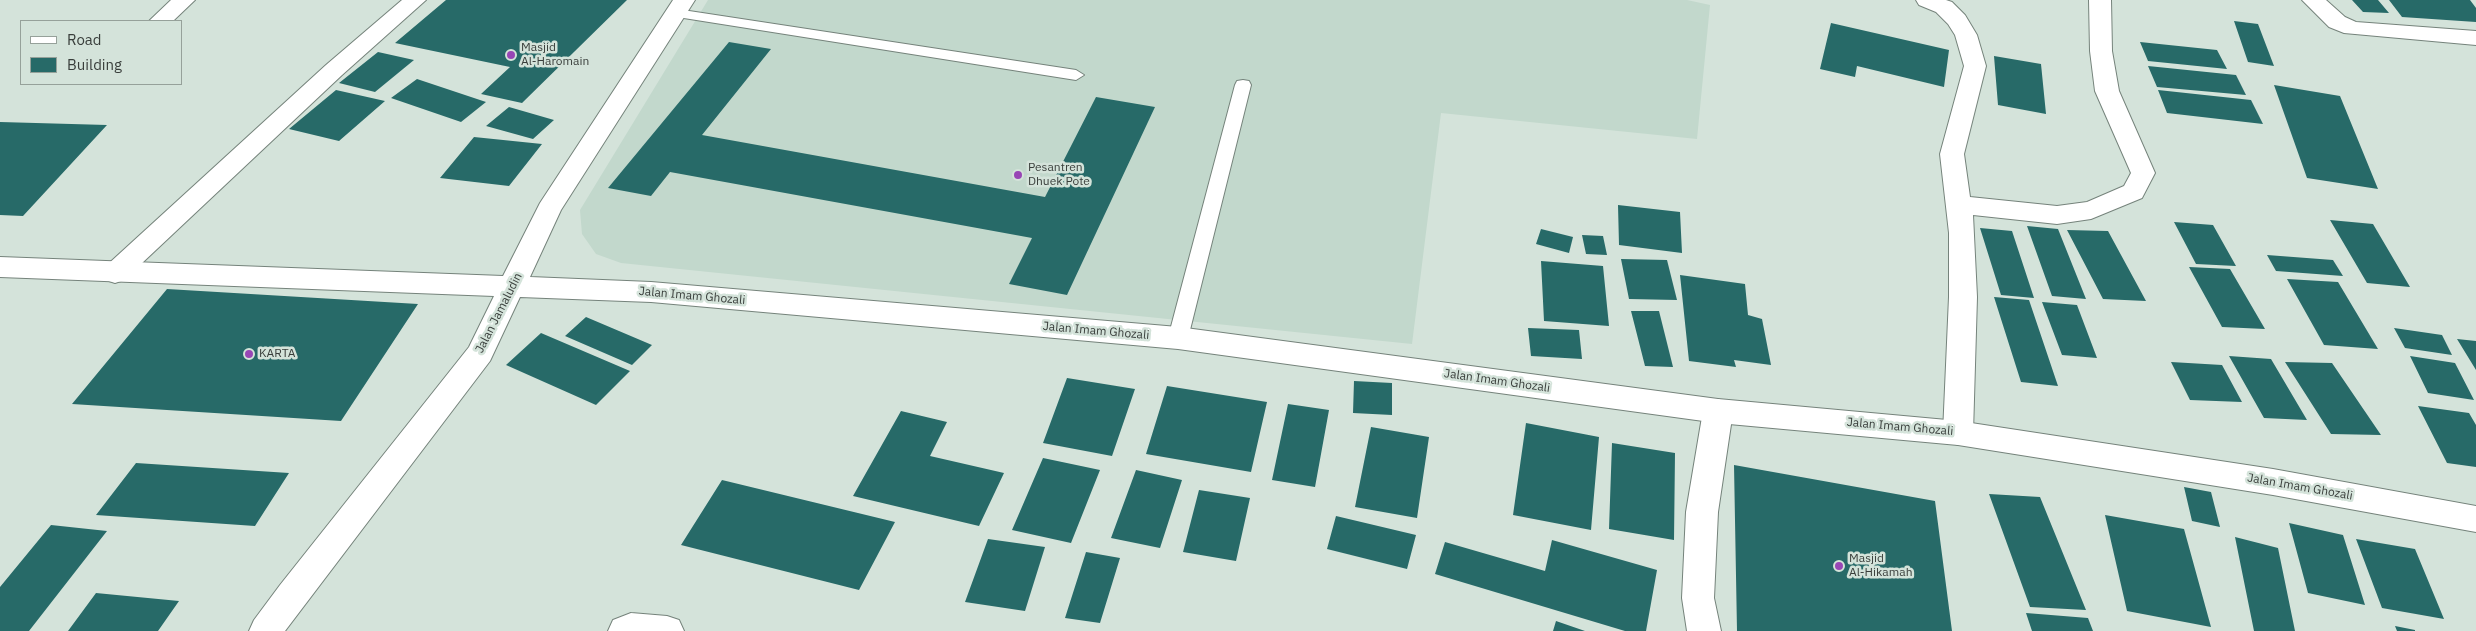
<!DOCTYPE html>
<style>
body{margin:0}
#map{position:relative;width:2476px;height:631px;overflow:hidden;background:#d4e3da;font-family:"IBM Plex Sans",sans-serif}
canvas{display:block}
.legend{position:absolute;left:20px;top:20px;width:162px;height:65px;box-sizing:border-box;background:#d4e3da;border:1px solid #96a19a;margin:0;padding:6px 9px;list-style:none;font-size:15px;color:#393e3b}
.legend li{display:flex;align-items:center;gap:10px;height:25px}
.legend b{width:25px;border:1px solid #96a19a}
</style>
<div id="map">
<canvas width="2476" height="631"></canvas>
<ul class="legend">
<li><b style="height:6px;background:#fff"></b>Road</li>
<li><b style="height:14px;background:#276a68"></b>Building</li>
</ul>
</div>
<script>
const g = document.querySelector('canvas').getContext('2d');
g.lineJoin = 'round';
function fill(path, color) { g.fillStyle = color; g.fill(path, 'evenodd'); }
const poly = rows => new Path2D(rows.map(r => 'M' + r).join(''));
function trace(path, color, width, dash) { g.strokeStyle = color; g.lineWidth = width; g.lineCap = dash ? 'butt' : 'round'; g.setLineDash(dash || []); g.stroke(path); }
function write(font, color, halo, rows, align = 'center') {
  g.font = font + ' "IBM Plex Sans",sans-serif'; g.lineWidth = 5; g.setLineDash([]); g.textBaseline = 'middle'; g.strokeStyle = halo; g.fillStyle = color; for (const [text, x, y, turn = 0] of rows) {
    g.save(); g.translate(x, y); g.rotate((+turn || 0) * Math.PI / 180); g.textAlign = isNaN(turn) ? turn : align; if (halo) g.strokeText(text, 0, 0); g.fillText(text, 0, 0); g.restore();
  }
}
const built = poly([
 [708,0,1687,0,1710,5,1697,139,1441,113,1412,344,621,263,596,254,582,234,580,210]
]);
const building = poly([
 [446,0,627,0,522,103,481,94,510,67,395,43],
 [2352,0,2378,0,2389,13,2363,12],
 [2389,0,2470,0,2476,8,2476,22,2402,17],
 [2234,21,2258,24,2274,66,2248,62],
 [1831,23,1949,50,1944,87,1857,66,1855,77,1820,69],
 [729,42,771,49,702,135,1045,197,1096,97,1155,107,1067,295,1009,284,1032,238,670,172,651,196,608,188],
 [2140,42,2217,50,2227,69,2148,61],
 [378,52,414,60,375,92,339,83],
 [1994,56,2041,64,2046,114,1998,105],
 [2148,66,2236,75,2246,95,2157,87],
 [417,79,486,102,461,122,391,98],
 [2274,85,2340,96,2378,189,2307,178],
 [336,90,385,101,339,141,289,129],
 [2158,90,2251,100,2263,124,2167,113],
 [509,107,554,120,533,139,486,126],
 [0,122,107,125,23,216,0,215],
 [474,137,542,144,509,186,440,178],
 [1618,205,1680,212,1682,253,1619,245],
 [2330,220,2373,224,2410,287,2367,283],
 [2174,222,2213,225,2236,266,2196,264],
 [2027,226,2058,229,2086,299,2052,296],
 [1980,228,2012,231,2034,298,2001,295],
 [1541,229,1573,237,1569,253,1536,244],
 [2067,230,2108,231,2146,301,2103,299],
 [1582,235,1603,236,1607,255,1586,254],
 [2267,255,2333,260,2343,276,2276,271],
 [1621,259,1667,260,1677,300,1629,299],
 [1541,261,1603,266,1609,326,1544,321],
 [2189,267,2230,269,2265,329,2222,327],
 [1680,275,1745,284,1748,315,1762,319,1771,365,1734,360,1736,367,1689,361],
 [2287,279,2338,282,2378,349,2324,345],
 [167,289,418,304,341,421,72,404],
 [1994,297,2029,300,2058,386,2021,382],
 [2042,302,2077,305,2097,358,2062,355],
 [1631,311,1659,311,1673,367,1645,366],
 [586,317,652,345,632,365,565,336],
 [1528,328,1579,330,1582,359,1531,356],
 [2394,328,2442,335,2452,355,2405,348],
 [541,333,630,371,596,405,506,365],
 [2457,339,2476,341,2476,370],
 [2229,356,2271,359,2307,420,2264,418],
 [2410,356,2455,363,2474,400,2428,393],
 [2171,362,2222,365,2242,402,2190,400],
 [2285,362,2332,363,2381,435,2331,434],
 [1067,378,1135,389,1112,456,1043,443],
 [1354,381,1392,383,1392,415,1353,413],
 [1167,386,1267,402,1251,472,1146,454],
 [1288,404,1329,410,1315,487,1272,480],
 [2418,406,2469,413,2476,425,2476,467,2447,463],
 [901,411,947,422,930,456,1004,473,979,526,853,496],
 [1526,423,1599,437,1591,530,1513,515],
 [1371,427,1429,437,1417,518,1355,507],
 [1612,443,1675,453,1674,540,1609,529],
 [1043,458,1100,470,1071,543,1012,530],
 [136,463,289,473,255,526,96,515],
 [1734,465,1935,501,1952,631,1737,631],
 [1136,470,1182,480,1160,548,1111,538],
 [722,480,895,522,859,590,681,545],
 [2184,487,2211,492,2220,527,2192,521],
 [1199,490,1250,498,1236,561,1183,552],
 [1989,494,2040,497,2086,610,2030,607],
 [2105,515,2184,529,2211,627,2127,611],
 [1336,516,1416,535,1407,569,1327,549],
 [2289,523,2343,535,2365,605,2308,593],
 [51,525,107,531,29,631,0,631,0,587],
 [2235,537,2278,548,2295,631,2254,631],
 [988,539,1045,547,1025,611,965,602],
 [2356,539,2415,549,2444,619,2382,608],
 [1552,540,1657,570,1646,631,1625,631,1435,574,1445,542,1545,571],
 [1086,552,1120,558,1100,623,1065,618],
 [96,593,179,601,158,631,68,631],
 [2026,613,2088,618,2093,631,2032,631],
 [1556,621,1585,631,1553,631],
 [2395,626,2415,630,2415,631,2397,631]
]);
const service = poly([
 [676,9,1076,70,1084,75,1076,80,671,16,669,13,671,10,676,9],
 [1243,80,1249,81,1251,85,1188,338,1185,343,1178,345,1171,343,1168,338,1235,85,1237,81,1243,80]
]);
const minor = poly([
 [171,0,195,0,173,21,149,21,171,0],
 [402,0,426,0,342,75,124,280,115,283,106,280,102,273,106,266,326,65,402,0],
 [1916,0,1946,0,1952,2,1965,15,1977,35,1986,66,1964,154,1970,197,2057,206,2087,202,2124,186,2131,173,2095,91,2090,51,2089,0,2111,0,2112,51,2119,91,2155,173,2142,198,2091,219,2057,224,1973,215,1977,297,1973,433,1968,441,1958,445,1948,441,1943,433,1949,297,1949,233,1940,154,1964,66,1955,35,1948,24,1936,12,1919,5,1916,0],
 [2302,0,2326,0,2345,17,2356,22,2476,31,2476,45,2344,33,2329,27,2302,0],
 [1718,399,1728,403,1733,411,1718,512,1714,598,1721,631,1687,631,1682,598,1686,512,1703,411,1708,403,1718,399],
 [631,613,667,616,679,620,684,631,608,631,613,620,631,613]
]);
const tertiary = poly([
 [673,0,695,0,561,210,530,277,651,282,1178,327,1718,399,1958,421,2273,469,2476,506,2476,532,2273,495,1958,445,1718,423,1178,349,651,302,520,297,490,361,285,631,249,631,254,620,280,585,469,347,494,296,0,277,0,257,503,276,540,203,673,0]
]);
const markers = [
 [511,55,5,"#9846b5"],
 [1018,175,5,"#9846b5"],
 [249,354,5,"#9846b5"],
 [1839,566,5,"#9846b5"]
];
const poiNames = [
 ["Masjid",521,48],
 ["Al-Haromain",521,62],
 ["Pesantren",1028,168],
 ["Dhuek Pote",1028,182],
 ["KARTA",259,354],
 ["Masjid",1849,559],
 ["Al-Hikamah",1849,573]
];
const streetNames = [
 ["Jalan Imam Ghozali",692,296,5],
 ["Jalan Jamaludin",499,313,-63],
 ["Jalan Imam Ghozali",1096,331,5],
 ["Jalan Imam Ghozali",1497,381,8],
 ["Jalan Imam Ghozali",1900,427,5],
 ["Jalan Imam Ghozali",2300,487,10]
];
fill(built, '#c2d8cc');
fill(building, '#276a68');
trace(service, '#75837b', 2);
trace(minor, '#75837b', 2);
trace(tertiary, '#75837b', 2);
fill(service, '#fff');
fill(minor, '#fff');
fill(tertiary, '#fff');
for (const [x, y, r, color] of markers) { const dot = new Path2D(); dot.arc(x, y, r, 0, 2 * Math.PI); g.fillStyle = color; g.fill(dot); trace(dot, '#d4e3da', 2); }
write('12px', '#393e3b', '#d4e3da', poiNames, 'left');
write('12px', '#393e3b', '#d4e3da', streetNames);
</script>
